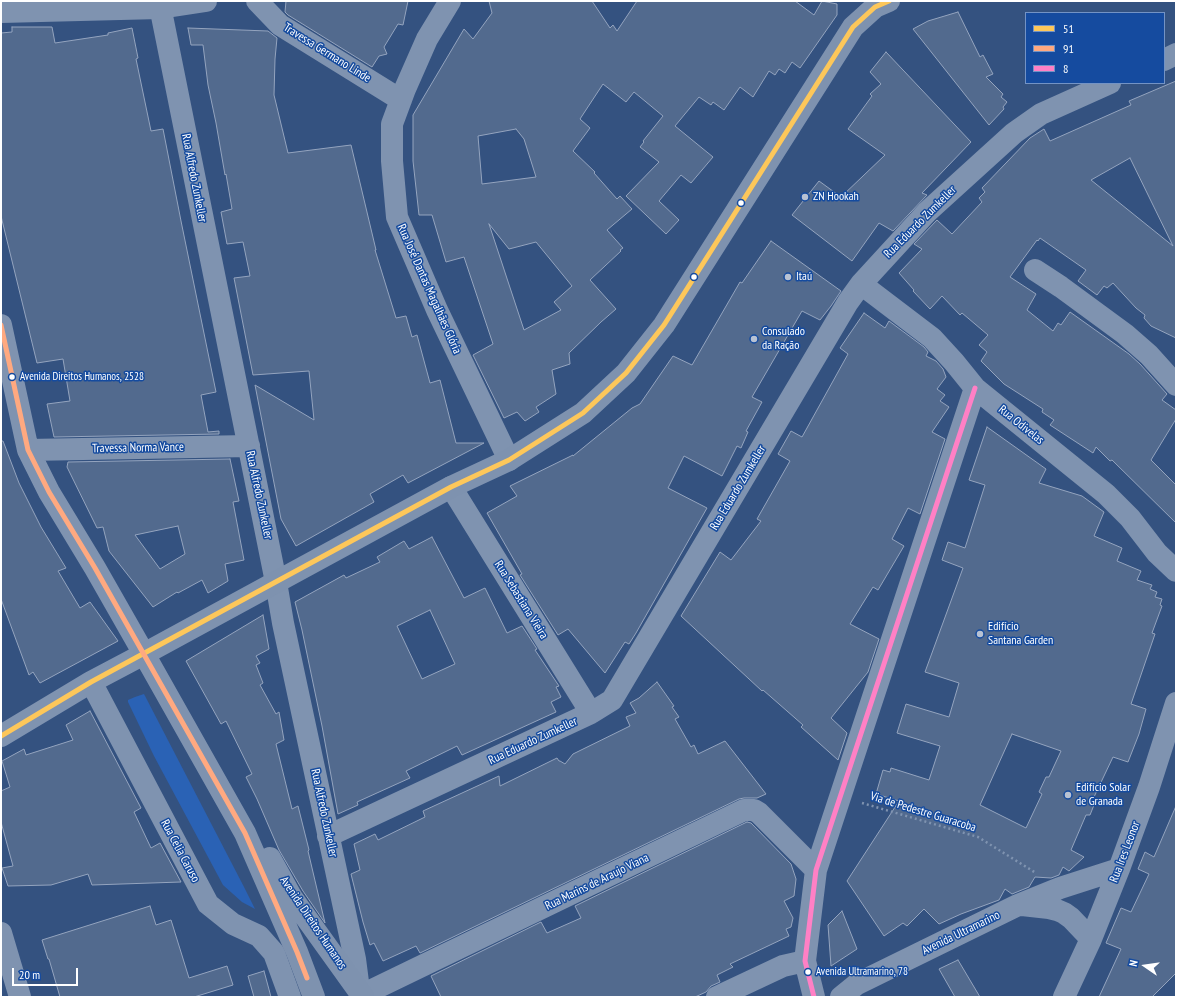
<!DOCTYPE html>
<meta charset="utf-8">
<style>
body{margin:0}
#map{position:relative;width:1177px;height:998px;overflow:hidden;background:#345280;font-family:"PT Sans Narrow",sans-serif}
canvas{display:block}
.frame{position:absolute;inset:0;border:2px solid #fff;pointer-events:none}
.legend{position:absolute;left:1025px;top:12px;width:140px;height:72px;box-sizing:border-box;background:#154b9f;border:1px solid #7393c5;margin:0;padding:5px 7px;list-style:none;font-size:12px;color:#fff}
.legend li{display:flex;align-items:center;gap:8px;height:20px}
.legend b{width:20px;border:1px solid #7393c5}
.north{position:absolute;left:1125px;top:946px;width:40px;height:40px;-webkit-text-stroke:3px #154b9f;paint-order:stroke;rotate:283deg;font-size:11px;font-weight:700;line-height:16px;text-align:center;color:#fff}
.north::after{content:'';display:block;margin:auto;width:14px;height:18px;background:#fff;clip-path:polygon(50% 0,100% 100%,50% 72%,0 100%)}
.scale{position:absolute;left:12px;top:968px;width:66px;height:18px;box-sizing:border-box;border:2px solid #fff;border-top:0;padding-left:5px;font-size:12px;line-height:14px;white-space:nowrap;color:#fff;-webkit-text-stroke:3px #154b9f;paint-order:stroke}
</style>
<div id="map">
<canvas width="1177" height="998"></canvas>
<div class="frame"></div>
<ul class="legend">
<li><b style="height:5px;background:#fdc75a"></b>51</li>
<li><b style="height:5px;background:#ffa980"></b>91</li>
<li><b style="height:5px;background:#ff80c5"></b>8</li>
</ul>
<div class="north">N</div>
<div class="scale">20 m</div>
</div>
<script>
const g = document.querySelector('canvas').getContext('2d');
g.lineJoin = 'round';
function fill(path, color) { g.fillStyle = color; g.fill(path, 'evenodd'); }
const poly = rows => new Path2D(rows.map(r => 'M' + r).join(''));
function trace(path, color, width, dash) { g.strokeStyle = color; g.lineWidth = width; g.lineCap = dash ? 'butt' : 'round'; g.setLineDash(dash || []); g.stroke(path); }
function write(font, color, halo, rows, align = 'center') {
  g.font = font + ' "PT Sans Narrow",sans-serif'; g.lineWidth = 3; g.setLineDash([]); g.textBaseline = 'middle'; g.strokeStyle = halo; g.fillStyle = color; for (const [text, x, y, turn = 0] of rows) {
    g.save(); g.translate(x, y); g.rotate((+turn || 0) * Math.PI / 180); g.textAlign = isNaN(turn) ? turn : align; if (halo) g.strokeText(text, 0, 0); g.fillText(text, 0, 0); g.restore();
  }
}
const green = poly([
 [144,694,244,887,255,909,242,902,223,885,154,756,128,702,128,700,135,697]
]);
const building = poly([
 [286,1,408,1,403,25,398,24,384,47,387,54,379,56,372,67,288,15,285,12,286,1],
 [489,1,592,1,610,28,613,25,617,31,637,1,795,1,814,15,822,1,837,4,837,15,800,68,792,62,785,73,779,69,775,75,769,71,753,97,740,87,724,110,713,102,711,105,699,97,675,126,713,157,691,183,681,175,659,201,679,220,666,234,626,196,659,162,640,147,644,142,643,141,663,116,634,92,626,102,603,84,580,119,590,128,573,151,595,172,594,173,617,199,620,196,632,209,607,230,623,248,620,250,621,251,590,280,616,309,601,322,569,353,570,364,552,370,556,394,536,407,539,412,525,421,517,412,504,418,473,355,493,344,464,257,446,262,432,215,419,215,413,161,413,115,464,29,473,39,492,13,489,1],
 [516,129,524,139,536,177,482,184,478,136,516,129],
 [489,224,509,249,536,242,572,286,554,302,561,310,524,330,489,224],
 [958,12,980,57,983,55,993,74,986,77,1003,94,1001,97,1007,102,1003,107,1004,109,989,125,913,29,928,21,958,12],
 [12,27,52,27,55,43,108,35,108,33,132,28,138,58,136,59,151,131,163,129,181,221,216,392,201,395,208,432,219,431,219,434,54,437,47,404,70,401,63,359,37,363,1,216,1,33,12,32,12,27],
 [188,28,268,31,277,38,275,59,274,95,288,153,351,145,376,250,375,250,396,318,406,316,412,337,417,335,430,383,440,380,456,443,484,443,408,483,403,475,370,494,374,502,296,546,281,519,255,385,314,420,309,371,253,375,234,278,250,276,243,242,227,244,221,212,232,209,226,174,225,175,216,123,208,85,203,45,191,45,188,28],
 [886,52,971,142,922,193,927,195,893,231,879,223,852,261,792,215,819,181,841,197,885,155,848,129,872,96,870,94,881,84,870,72,886,52],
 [1176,81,1176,338,1151,326,1144,318,1145,315,1136,308,1113,283,1107,288,1104,286,1097,295,1078,281,1086,270,1040,238,1038,241,1037,240,1010,277,1036,294,1027,310,1053,331,1058,323,1061,325,1070,312,1129,354,1140,364,1167,394,1162,400,1176,410,1176,419,1151,460,1176,485,1176,523,1112,460,1110,461,1096,447,1093,453,1050,425,1054,420,1042,412,1043,409,1004,384,981,361,987,352,979,345,988,335,962,313,960,315,942,296,930,309,913,291,914,290,899,273,922,249,914,244,937,220,952,234,982,202,979,198,985,192,982,188,1030,138,1044,129,1050,141,1131,105,1129,101,1176,81],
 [1130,158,1173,246,1091,180,1130,158],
 [771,241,841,291,831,306,820,320,802,311,752,397,762,402,746,431,748,432,741,448,737,446,722,476,684,456,668,488,707,508,636,633,629,644,625,642,605,673,568,629,558,635,520,575,522,574,487,513,517,496,510,486,573,455,573,456,632,408,640,404,673,356,692,365,740,282,742,283,771,241],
 [864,313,885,328,889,321,924,347,928,352,926,356,936,361,943,369,946,377,937,389,945,395,940,401,949,407,932,432,945,439,920,514,908,508,892,539,904,546,878,590,873,587,850,624,879,639,868,672,831,718,847,733,838,760,801,727,803,725,763,690,762,691,681,616,720,552,731,560,761,521,757,519,790,461,778,454,791,431,802,437,848,354,840,348,864,313],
 [987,427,1046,469,1039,483,1082,496,1104,512,1094,536,1122,548,1117,561,1141,571,1137,580,1152,585,1150,589,1157,592,1155,597,1162,599,1160,605,1162,606,1152,633,1155,634,1131,704,1146,709,1139,734,1128,762,1113,757,1094,797,1096,800,1090,815,1086,815,1071,850,1084,857,1069,871,1063,867,1059,875,1051,878,1035,877,1029,887,1012,894,1005,889,999,900,961,914,939,924,924,909,907,926,903,923,884,936,847,881,899,801,876,794,883,770,890,772,891,768,929,780,940,746,897,733,906,704,949,717,959,683,925,672,963,568,942,560,948,542,965,548,985,485,969,480,987,427],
 [1012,734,1061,751,1049,777,1046,777,1039,792,1042,794,1026,828,980,805,1012,734],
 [1,441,3,441,19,483,41,527,66,568,58,571,80,608,90,602,118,641,40,683,33,672,29,675,1,599,1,441],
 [230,459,239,501,233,502,244,560,225,564,228,581,208,593,202,580,178,593,177,592,153,607,109,551,103,527,97,528,67,467,68,462,230,459],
 [178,526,185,554,160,569,135,535,178,526],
 [432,537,464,598,485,588,507,633,522,626,537,649,535,650,559,686,556,687,561,697,551,702,556,712,462,755,457,746,406,771,410,778,357,802,358,805,338,814,322,726,302,630,295,602,344,575,346,578,380,562,377,557,404,541,409,549,432,537],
 [430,610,455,664,422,679,397,626,430,610],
 [263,615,269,649,256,656,260,663,256,665,263,683,260,685,276,714,279,712,284,740,276,744,292,809,298,806,309,850,308,851,325,923,303,891,279,850,257,799,246,777,252,774,226,721,221,724,186,661,263,615],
 [657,682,674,706,672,707,679,717,675,719,691,747,694,745,698,754,725,741,766,794,757,798,744,798,739,799,420,953,416,946,383,961,374,943,370,945,363,922,351,874,360,870,354,844,375,834,378,840,425,817,423,811,499,776,500,786,557,758,559,761,560,761,565,764,573,754,630,726,626,717,636,713,630,703,639,698,657,682],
 [90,711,141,808,134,812,151,848,160,843,181,882,92,885,88,874,51,885,8,886,2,868,13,866,1,822,1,791,10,787,2,761,24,749,26,755,73,740,66,725,90,711],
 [1176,806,1176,973,1152,997,1099,997,1121,949,1106,943,1121,908,1131,912,1149,874,1138,869,1145,852,1154,857,1176,806],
 [747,822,751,823,791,864,796,879,794,896,784,901,793,918,791,927,786,929,789,936,730,964,733,967,717,975,720,982,711,986,706,992,695,997,441,997,431,976,541,922,547,933,581,918,575,906,747,822],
 [150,906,156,925,171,920,189,978,227,966,233,985,194,997,60,997,49,959,48,959,42,940,150,906],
 [842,911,857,949,831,966,828,925,842,911],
 [958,960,980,997,955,997,939,969,958,960],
 [264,971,271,997,254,997,248,976,264,971]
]);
const path = poly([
 [862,803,978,837,1036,873]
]);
const minor = poly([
 [159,1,276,582,283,623,355,959,359,990],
 [257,1,280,25,401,100],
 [450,1,427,39,405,89,392,124,392,161,397,217,437,310,509,460],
 [1,12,160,8,206,1],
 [1164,60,1176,54],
 [1035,270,1061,287,1125,334,1149,355,1176,385],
 [861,284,932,338,954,362,975,388,1106,494,1130,518,1157,553,1176,571],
 [1,325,28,450,49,492,95,568,144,654,91,682,1,736],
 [28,450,249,446],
 [451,487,591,713],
 [91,682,208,904,233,924,259,936,274,953,290,997],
 [328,836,591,713,612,700,848,302,861,284,927,212,1014,133,1041,114,1110,83],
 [1022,905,1049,908,1057,910,1064,913,1071,918,1091,939],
 [1,933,20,997],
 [362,995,744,810,754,810,759,813,816,870],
 [717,997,783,966,805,961],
 [814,997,805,961,816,870,975,388],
 [841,997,857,984,1018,905,1060,888,1119,869],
 [1064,997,1091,939,1119,869,1149,787,1176,703]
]);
const major = poly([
 [270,858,292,898,363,997],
 [314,997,297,952,245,833,144,654,451,487,509,460,583,413,626,373,664,325,853,27,875,7,889,1]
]);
const bus1 = poly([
 [1,736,91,682,451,487,509,460,583,413,626,373,664,325,853,27,875,7,889,1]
]);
const bus2 = poly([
 [1,325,28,450,49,492,95,568,245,833,297,952,307,978]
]);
const bus3 = poly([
 [814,997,805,961,816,870,975,388]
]);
const markers = [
 [805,197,4,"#b8c2d3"],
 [741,203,3.5,"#fff"],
 [694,277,3.5,"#fff"],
 [788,277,4,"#b8c2d3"],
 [754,339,4,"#b8c2d3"],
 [12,377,3.5,"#fff"],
 [980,634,4,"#b8c2d3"],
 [1068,795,4,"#b8c2d3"],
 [808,972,3.5,"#fff"]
];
const busNames = [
 ["Avenida Direitos Humanos, 2528",20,377],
 ["Avenida Ultramarino, 78",816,972]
];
const streetNames = [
 ["Travessa Germano Linde",327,53,32],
 ["Rua Alfredo Zunkeller",194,178,79],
 ["Rua Eduardo Zumkeller",920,222,-45],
 ["Rua José Dantas Magalhães Glória",429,289,66],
 ["Rua Odivelas",1021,425,39],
 ["Travessa Norma Vance",138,448,-1],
 ["Rua Eduardo Zumkeller",738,488,-59],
 ["Rua Alfredo Zunkeller",259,495,78],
 ["Rua Sebastiana Vieira",521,600,58],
 ["Rua Eduardo Zumkeller",533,741,-25],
 ["Via de Pedestre Guaracoba",923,812,17],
 ["Rua Alfredo Zunkeller",324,813,78],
 ["Rua Celia Caruso",180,851,62],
 ["Rua Ires Leonor",1125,852,-69],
 ["Rua Marins de Araujo Viana",597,882,-26],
 ["Avenida Direitos Humanos",313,923,56],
 ["Avenida Ultramarino",961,933,-26]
];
const poiNames = [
 ["ZN Hookah",813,197],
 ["Itaú",796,277],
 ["Consulado",762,332],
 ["da Ração",762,346],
 ["Edifício",988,627],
 ["Santana Garden",988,641],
 ["Edifício Solar",1076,788],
 ["de Granada",1076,802]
];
fill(green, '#2a62b5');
fill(building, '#526a8e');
trace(building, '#94a4be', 1);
trace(path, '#7f93b0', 2.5, [2, 3]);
trace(minor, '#7f93b0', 22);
trace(major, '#7e92af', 22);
trace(bus1, '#fdc75a', 5);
trace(bus2, '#ffa980', 5);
trace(bus3, '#ff80c5', 5);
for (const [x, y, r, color] of markers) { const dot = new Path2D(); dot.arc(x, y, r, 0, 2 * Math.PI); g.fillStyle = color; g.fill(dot); trace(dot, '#154b9f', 1.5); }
write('11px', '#fff', '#154b9f', busNames, 'left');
write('12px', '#fff', '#154b9f', streetNames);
write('12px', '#fff', '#154b9f', poiNames, 'left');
</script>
